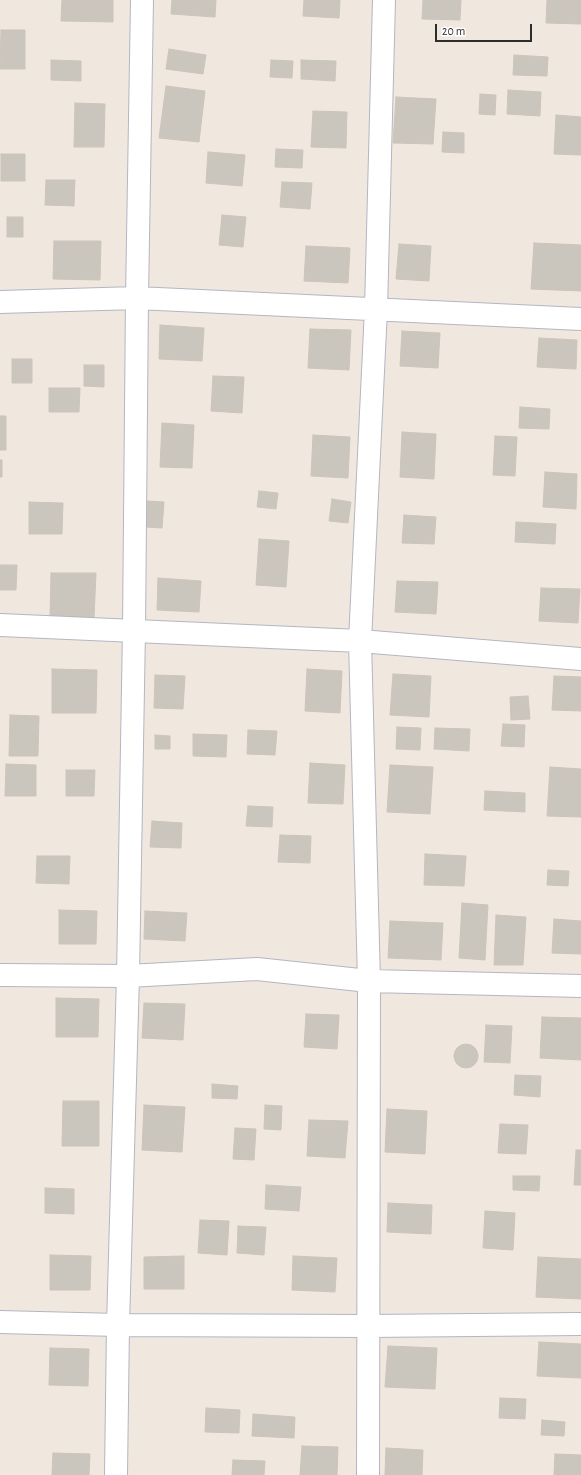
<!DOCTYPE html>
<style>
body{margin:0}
#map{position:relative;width:581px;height:1475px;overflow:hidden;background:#f0e8df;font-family:"Alegreya Sans",sans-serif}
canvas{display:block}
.scale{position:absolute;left:435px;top:24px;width:97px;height:18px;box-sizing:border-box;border:2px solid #2d2d2d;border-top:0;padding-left:5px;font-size:12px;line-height:14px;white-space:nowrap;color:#2d2d2d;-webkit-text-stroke:3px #fff;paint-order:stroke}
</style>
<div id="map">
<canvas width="581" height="1475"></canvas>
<div class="scale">20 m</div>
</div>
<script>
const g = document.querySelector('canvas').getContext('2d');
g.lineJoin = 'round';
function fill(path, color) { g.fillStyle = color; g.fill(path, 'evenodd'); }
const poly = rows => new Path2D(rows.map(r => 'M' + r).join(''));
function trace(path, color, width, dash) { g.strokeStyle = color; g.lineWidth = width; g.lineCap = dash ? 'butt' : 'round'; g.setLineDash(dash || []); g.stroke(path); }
const building = poly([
 [62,0,113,0,113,22,61,21,62,0],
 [172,0,216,0,215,17,171,14,172,0],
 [304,0,340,0,339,18,303,16,304,0],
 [423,0,461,0,460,20,422,19,423,0],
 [547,0,581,0,581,24,546,23,547,0],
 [1,30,25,30,25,69,0,69,1,30],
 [169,49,206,55,203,74,166,69,169,49],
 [514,55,548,57,547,76,513,75,514,55],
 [51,60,81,61,81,81,51,80,51,60],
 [271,60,293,61,292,78,270,77,271,60],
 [301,60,336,61,335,81,301,79,301,60],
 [166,86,205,91,199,142,159,138,166,86],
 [508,90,541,92,540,116,507,114,508,90],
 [480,94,496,95,495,115,479,114,480,94],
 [396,97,436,99,433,144,393,143,396,97],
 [75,103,105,104,104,147,74,147,75,103],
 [313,111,347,112,346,148,311,147,313,111],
 [556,115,581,117,581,155,554,154,556,115],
 [443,132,464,133,464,153,442,152,443,132],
 [276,149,303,150,302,168,275,167,276,149],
 [208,152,245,155,242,186,206,183,208,152],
 [1,154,25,154,25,181,1,181,1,154],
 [46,180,75,180,74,206,45,205,46,180],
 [282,182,312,183,310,209,280,207,282,182],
 [222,215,246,217,243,247,219,245,222,215],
 [7,217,23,217,23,237,7,237,7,217],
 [54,241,101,241,100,280,53,279,54,241],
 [534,243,581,245,581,291,531,289,534,243],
 [399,244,431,246,429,281,396,279,399,244],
 [306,246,350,248,348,283,304,281,306,246],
 [160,325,204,328,202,361,159,359,160,325],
 [310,329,351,330,349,370,308,368,310,329],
 [402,331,440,333,438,368,400,366,402,331],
 [539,338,577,340,576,369,537,367,539,338],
 [12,359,32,359,32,383,12,383,12,359],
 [84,365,104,365,104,387,84,386,84,365],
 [213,376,244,377,242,413,211,411,213,376],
 [49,388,80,388,79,412,49,412,49,388],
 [520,407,550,409,549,429,519,428,520,407],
 [0,416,6,416,6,450,0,450,0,416],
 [162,423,194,425,192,468,160,467,162,423],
 [402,432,436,434,434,479,400,477,402,432],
 [313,435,350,437,348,478,311,476,313,435],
 [495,436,517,437,515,476,493,475,495,436],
 [0,460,2,460,2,477,0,477,0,460],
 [545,472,577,474,576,509,543,507,545,472],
 [259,491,278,493,276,509,257,507,259,491],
 [332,499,351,502,348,523,329,521,332,499],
 [147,501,164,502,162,528,145,527,147,501],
 [29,502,63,503,62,534,29,534,29,502],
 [404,515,436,517,434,544,402,543,404,515],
 [516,522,556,524,555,544,515,542,516,522],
 [259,539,289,541,286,587,256,585,259,539],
 [0,565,17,565,16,590,0,590,0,565],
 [51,573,96,573,94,619,50,618,51,573],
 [158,578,201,581,199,612,157,610,158,578],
 [397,581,438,582,436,614,395,612,397,581],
 [541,588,580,589,578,623,539,621,541,588],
 [52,669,97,670,96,713,52,713,52,669],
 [307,669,342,671,340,713,305,711,307,669],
 [393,674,431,676,429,717,390,715,393,674],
 [155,675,185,676,183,709,154,708,155,675],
 [554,676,581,677,581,711,552,710,554,676],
 [528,696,530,719,511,720,510,697,528,696],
 [10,715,39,716,38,756,9,756,10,715],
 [503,724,525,725,524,747,501,746,503,724],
 [397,727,421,728,420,750,396,749,397,727],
 [435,728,470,729,469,751,434,749,435,728],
 [248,730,277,731,275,755,247,754,248,730],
 [193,734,227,735,226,757,193,756,193,734],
 [155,735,170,736,170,749,155,749,155,735],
 [310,763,345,765,343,804,308,803,310,763],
 [6,764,36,765,36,796,5,796,6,764],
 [390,765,433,767,430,814,387,812,390,765],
 [550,767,581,769,581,817,547,816,550,767],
 [66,770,95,770,94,796,66,796,66,770],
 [485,791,525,793,525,812,484,810,485,791],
 [248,806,273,807,272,827,246,826,248,806],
 [152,821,182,823,181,848,150,847,152,821],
 [280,835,311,836,310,863,278,862,280,835],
 [425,854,466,856,464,886,424,885,425,854],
 [37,856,70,856,69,884,36,883,37,856],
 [548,870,569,871,568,886,547,885,548,870],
 [462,903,488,905,485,960,459,958,462,903],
 [59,910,97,911,96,944,59,944,59,910],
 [145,911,187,913,185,941,144,939,145,911],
 [496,915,526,917,523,965,494,965,496,915],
 [554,919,581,921,581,954,552,953,554,919],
 [390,921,443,923,441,960,388,958,390,921],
 [56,998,99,999,98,1037,56,1037,56,998],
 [144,1003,185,1004,183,1040,142,1038,144,1003],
 [306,1014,339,1015,337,1049,304,1047,306,1014],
 [542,1017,581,1018,581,1060,540,1058,542,1017],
 [486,1025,512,1026,510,1063,484,1062,486,1025],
 '454 1056a12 12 0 1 1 24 0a12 12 0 1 1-24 0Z',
 [515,1075,541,1076,540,1097,514,1095,515,1075],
 [212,1084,238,1086,237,1099,212,1098,212,1084],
 [63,1101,99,1101,99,1146,62,1146,63,1101],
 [144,1105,185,1107,182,1152,142,1150,144,1105],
 [265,1105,282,1106,281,1130,264,1129,265,1105],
 [387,1109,427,1111,425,1154,385,1152,387,1109],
 [309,1120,348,1121,345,1158,307,1156,309,1120],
 [500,1124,528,1125,526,1154,498,1153,500,1124],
 [235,1128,256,1129,254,1160,233,1159,235,1128],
 [576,1150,581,1150,581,1185,574,1185,576,1150],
 [513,1176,540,1176,539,1191,513,1190,513,1176],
 [266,1185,301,1187,299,1211,265,1209,266,1185],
 [45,1188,74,1189,74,1214,45,1213,45,1188],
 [388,1203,432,1205,431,1234,387,1232,388,1203],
 [485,1211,515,1213,513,1250,483,1248,485,1211],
 [200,1220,229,1221,227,1255,198,1253,200,1220],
 [238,1226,266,1227,264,1255,237,1253,238,1226],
 [50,1255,91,1256,90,1290,50,1290,50,1255],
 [184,1256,184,1289,144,1289,144,1257,184,1256],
 [293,1256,337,1258,335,1292,292,1290,293,1256],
 [538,1257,581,1259,581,1299,536,1297,538,1257],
 [539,1342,581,1344,581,1378,537,1376,539,1342],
 [388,1346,437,1348,435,1389,385,1387,388,1346],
 [50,1348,89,1349,88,1386,49,1385,50,1348],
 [500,1398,526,1399,525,1419,499,1418,500,1398],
 [206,1408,240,1410,239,1433,205,1432,206,1408],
 [253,1414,295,1417,294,1438,252,1436,253,1414],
 [542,1420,565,1422,564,1436,541,1435,542,1420],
 [302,1446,338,1447,337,1475,300,1475,302,1446],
 [386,1448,423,1450,422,1475,385,1475,386,1448],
 [53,1453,90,1454,89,1475,52,1475,53,1453],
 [555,1454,581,1455,581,1475,554,1475,555,1454],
 [233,1460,265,1461,264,1475,232,1475,233,1460]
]);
const minor = poly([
 [0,302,137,298,581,319],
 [0,625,360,641,581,659],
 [0,975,128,976,257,969,369,981,581,986],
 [0,1322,118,1325,368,1326,581,1324],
 [116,1475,118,1325,128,976,134,630,137,298,142,0],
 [368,1475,369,981,360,641,376,309,384,0]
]);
fill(building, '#cbc6bd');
trace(building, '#ccc4b8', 1);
trace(minor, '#b3b6c2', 24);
trace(minor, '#fff', 22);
</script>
